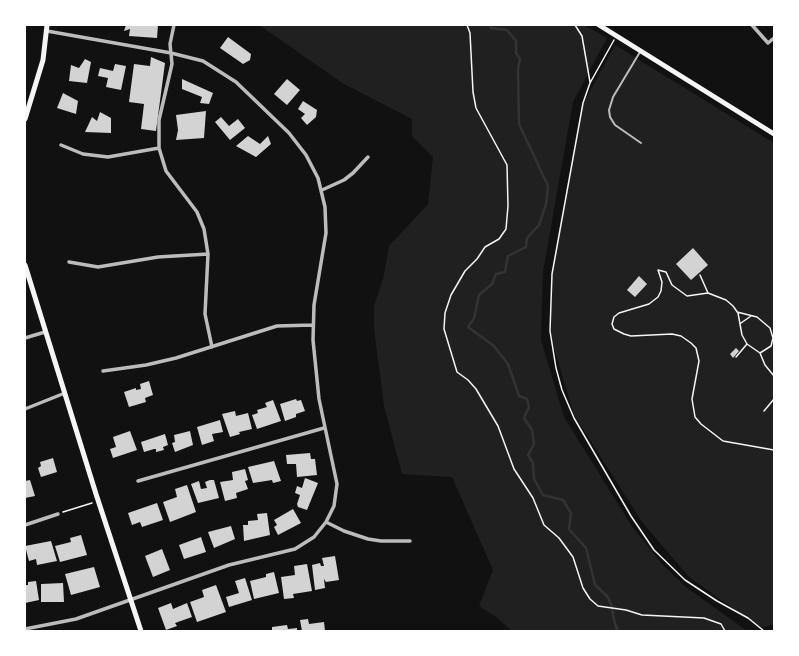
<!DOCTYPE html>
<style>
body{margin:0}
#map{position:relative;width:799px;height:656px;overflow:hidden;background:#111;font-family:"Fira Sans",sans-serif}
canvas{display:block}
.frame{position:absolute;inset:0;border:26px solid #fff;pointer-events:none}
</style>
<div id="map">
<canvas width="799" height="656"></canvas>
<div class="frame"></div>
</div>
<script>
const g = document.querySelector('canvas').getContext('2d');
g.lineJoin = 'round';
function fill(path, color) { g.fillStyle = color; g.fill(path, 'evenodd'); }
const poly = rows => new Path2D(rows.map(r => 'M' + r).join(''));
function trace(path, color, width, dash) { g.strokeStyle = color; g.lineWidth = width; g.lineCap = dash ? 'butt' : 'round'; g.setLineDash(dash || []); g.stroke(path); }
const green = poly([
 [259,25,584,25,607,38,573,102,543,272,541,340,564,417,631,525,663,565,686,587,747,631,512,631,496,617,479,606,493,570,452,477,402,474,384,406,374,329,374,306,383,279,389,246,428,204,433,157,412,136,412,119,344,84],
 [615,45,774,143,774,624,761,628,690,578,642,522,574,415,551,338,552,273,582,106]
]);
const stream = poly([
 [490,25,491,28,507,30,516,41,516,53,520,59,518,69,519,124,548,186,546,204,539,225,527,238,526,247,508,256,505,272,496,274,492,284,479,295,474,318,468,327,494,346,508,364,519,396,527,399,529,407,524,418,532,430,534,444,528,455,533,463,534,479,543,495,563,500,571,513,569,529,586,548,595,585,607,596,611,604,615,624,619,631],
 [615,624,617,631]
]);
const building = poly([
 [126,25,158,25,157,38,129,36,130,29,124,31],
 [228,37,251,54,250,60,243,64,220,48],
 [151,57,165,63,156,131,141,129,144,104,129,102,134,64,150,66],
 [85,59,91,62,87,83,69,81,71,65,79,68],
 [115,64,126,66,121,90,106,87,108,78,98,76,100,68,113,71],
 [182,79,213,93,209,104,200,103,202,97,182,89],
 [287,79,300,90,287,105,274,94],
 [63,93,78,101,76,114,57,108],
 [303,101,317,110,316,117,307,125,301,118,305,114,298,109],
 [206,111,204,138,176,140,178,130,176,115],
 [100,112,111,118,111,133,85,132,92,117,97,121],
 [221,117,229,126,238,119,245,128,230,140,215,122],
 [248,136,260,144,268,136,271,144,256,157,236,146],
 [693,248,708,265,691,280,676,264],
 [639,276,647,284,635,297,627,290],
 [736,348,739,351,733,358,730,354],
 [149,381,153,395,145,398,146,402,129,407,124,392,136,388,136,390,141,389,140,384],
 [296,399,297,401,301,400,305,411,296,414,296,417,285,421,280,404],
 [273,400,281,421,257,429,252,415,258,413,257,410,267,407,265,403],
 [235,411,236,416,248,413,252,429,239,432,240,434,230,437,222,414],
 [220,420,223,432,212,434,214,441,202,445,197,427],
 [130,431,137,450,113,458,110,449,116,447,113,437],
 [190,431,193,445,175,452,172,443,175,442,174,435],
 [165,434,168,445,163,447,164,450,156,452,156,449,154,449,144,452,141,442],
 [310,453,311,459,315,459,317,475,297,477,296,464,287,464,286,455],
 [53,458,57,472,41,477,38,468,41,466,40,462],
 [274,461,281,481,273,483,272,480,253,483,248,467],
 [245,469,248,480,245,481,248,489,236,493,237,498,225,501,220,482,233,480,232,472],
 [305,478,318,483,307,510,298,507,297,504,300,495,295,493,297,486,302,488],
 [30,480,35,496,25,498,25,481],
 [210,480,214,480,219,498,198,503,191,484,199,481,201,489,207,488,205,482],
 [187,485,196,512,170,522,163,502,177,497,175,489],
 [157,503,163,520,142,527,140,522,132,525,128,513],
 [293,509,301,523,278,535,274,527,277,525,274,520],
 [267,513,270,535,244,541,243,525,248,525,248,521,258,520,257,514],
 [231,526,235,539,214,548,208,532],
 [81,535,87,555,60,562,55,546,71,542,70,538],
 [201,537,206,552,184,559,179,545],
 [51,541,57,561,37,565,36,559,29,561,25,546],
 [162,549,170,570,153,577,145,556],
 [335,556,339,580,326,582,324,579,325,588,315,590,312,565,320,563,321,566,324,566,322,558],
 [307,564,312,591,293,594,294,598,284,599,281,577,295,575,294,566],
 [94,567,100,587,71,595,65,574],
 [274,572,279,593,254,599,250,581,266,577,266,574],
 [245,578,252,600,229,607,226,597,239,593,235,581],
 [36,581,39,600,25,603,25,585,28,585,28,582],
 [63,583,64,602,41,602,41,584],
 [216,585,226,612,197,622,190,602,204,597,202,590],
 [171,603,173,609,187,603,192,617,175,623,177,626,166,630,158,608],
 [308,619,309,624,324,622,325,631,302,631,300,620],
 [287,625,288,629,297,628,297,631,272,631,272,627]
]);
const path = poly([
 [467,25,470,33,473,92,476,108,507,165,508,206,506,229,499,239,485,247,477,259,465,271,451,295,445,313,444,329,457,372,468,380,476,389,498,426,514,469,533,498,544,525,559,538,573,557,583,588,590,599,598,606,626,610,642,615,704,618,721,624,725,631],
 [575,25,582,36,590,82],
 [614,40,590,83,583,103,552,274,550,331,556,368,562,390,574,418,631,516,654,550,685,580,717,601,748,618,764,631],
 [700,275,708,293],
 [737,312,757,317,770,328,773,338,771,346,760,353],
 [741,323,751,316],
 [736,357,747,344],
 [774,376,765,365,760,353,747,344,742,335,738,313,733,306,726,300,708,293,687,296,672,285,666,272,658,270,662,282,661,291,658,297,649,304,619,313,614,317,612,324,614,329,624,334,631,336,672,334,681,336,691,343,696,348,699,361,692,399,695,417,701,424,723,441,774,450],
 [764,411,774,399],
 [63,512,92,503]
]);
const service = poly([
 [640,52,613,97,609,110,610,117,615,125,641,143]
]);
const minor = poly([
 [174,25,170,44,172,64,159,120,159,148,166,171,197,212,204,229,208,254,205,314,212,347],
 [752,25,768,43,774,38],
 [61,145,83,154,108,157,159,148],
 [322,190,344,180,353,173,368,157],
 [69,262,98,267,158,257,208,254],
 [25,338,45,332],
 [103,371,146,365,176,358,277,326,313,325],
 [25,409,65,393],
 [138,481,324,428],
 [326,522,344,531,368,539,381,541,410,541],
 [25,525,58,514],
 [25,629,76,619,229,565,295,549,314,537,326,522,334,506,337,484,319,399,313,340,314,305,326,233,325,207,318,178,306,155,289,133,236,82,203,61,171,53,47,31]
]);
const secondary = poly([
 [599,25,774,134],
 [25,119,43,60,47,25],
 [25,265,96,494,141,631]
]);
fill(green, '#202020');
trace(stream, '#333', 2.5);
fill(building, '#d3d3d3');
trace(path, '#f5f5f5', 1.5);
trace(service, '#bcbcbc', 2);
trace(minor, '#bcbcbc', 3.5);
trace(secondary, '#f5f5f5', 5);
</script>
